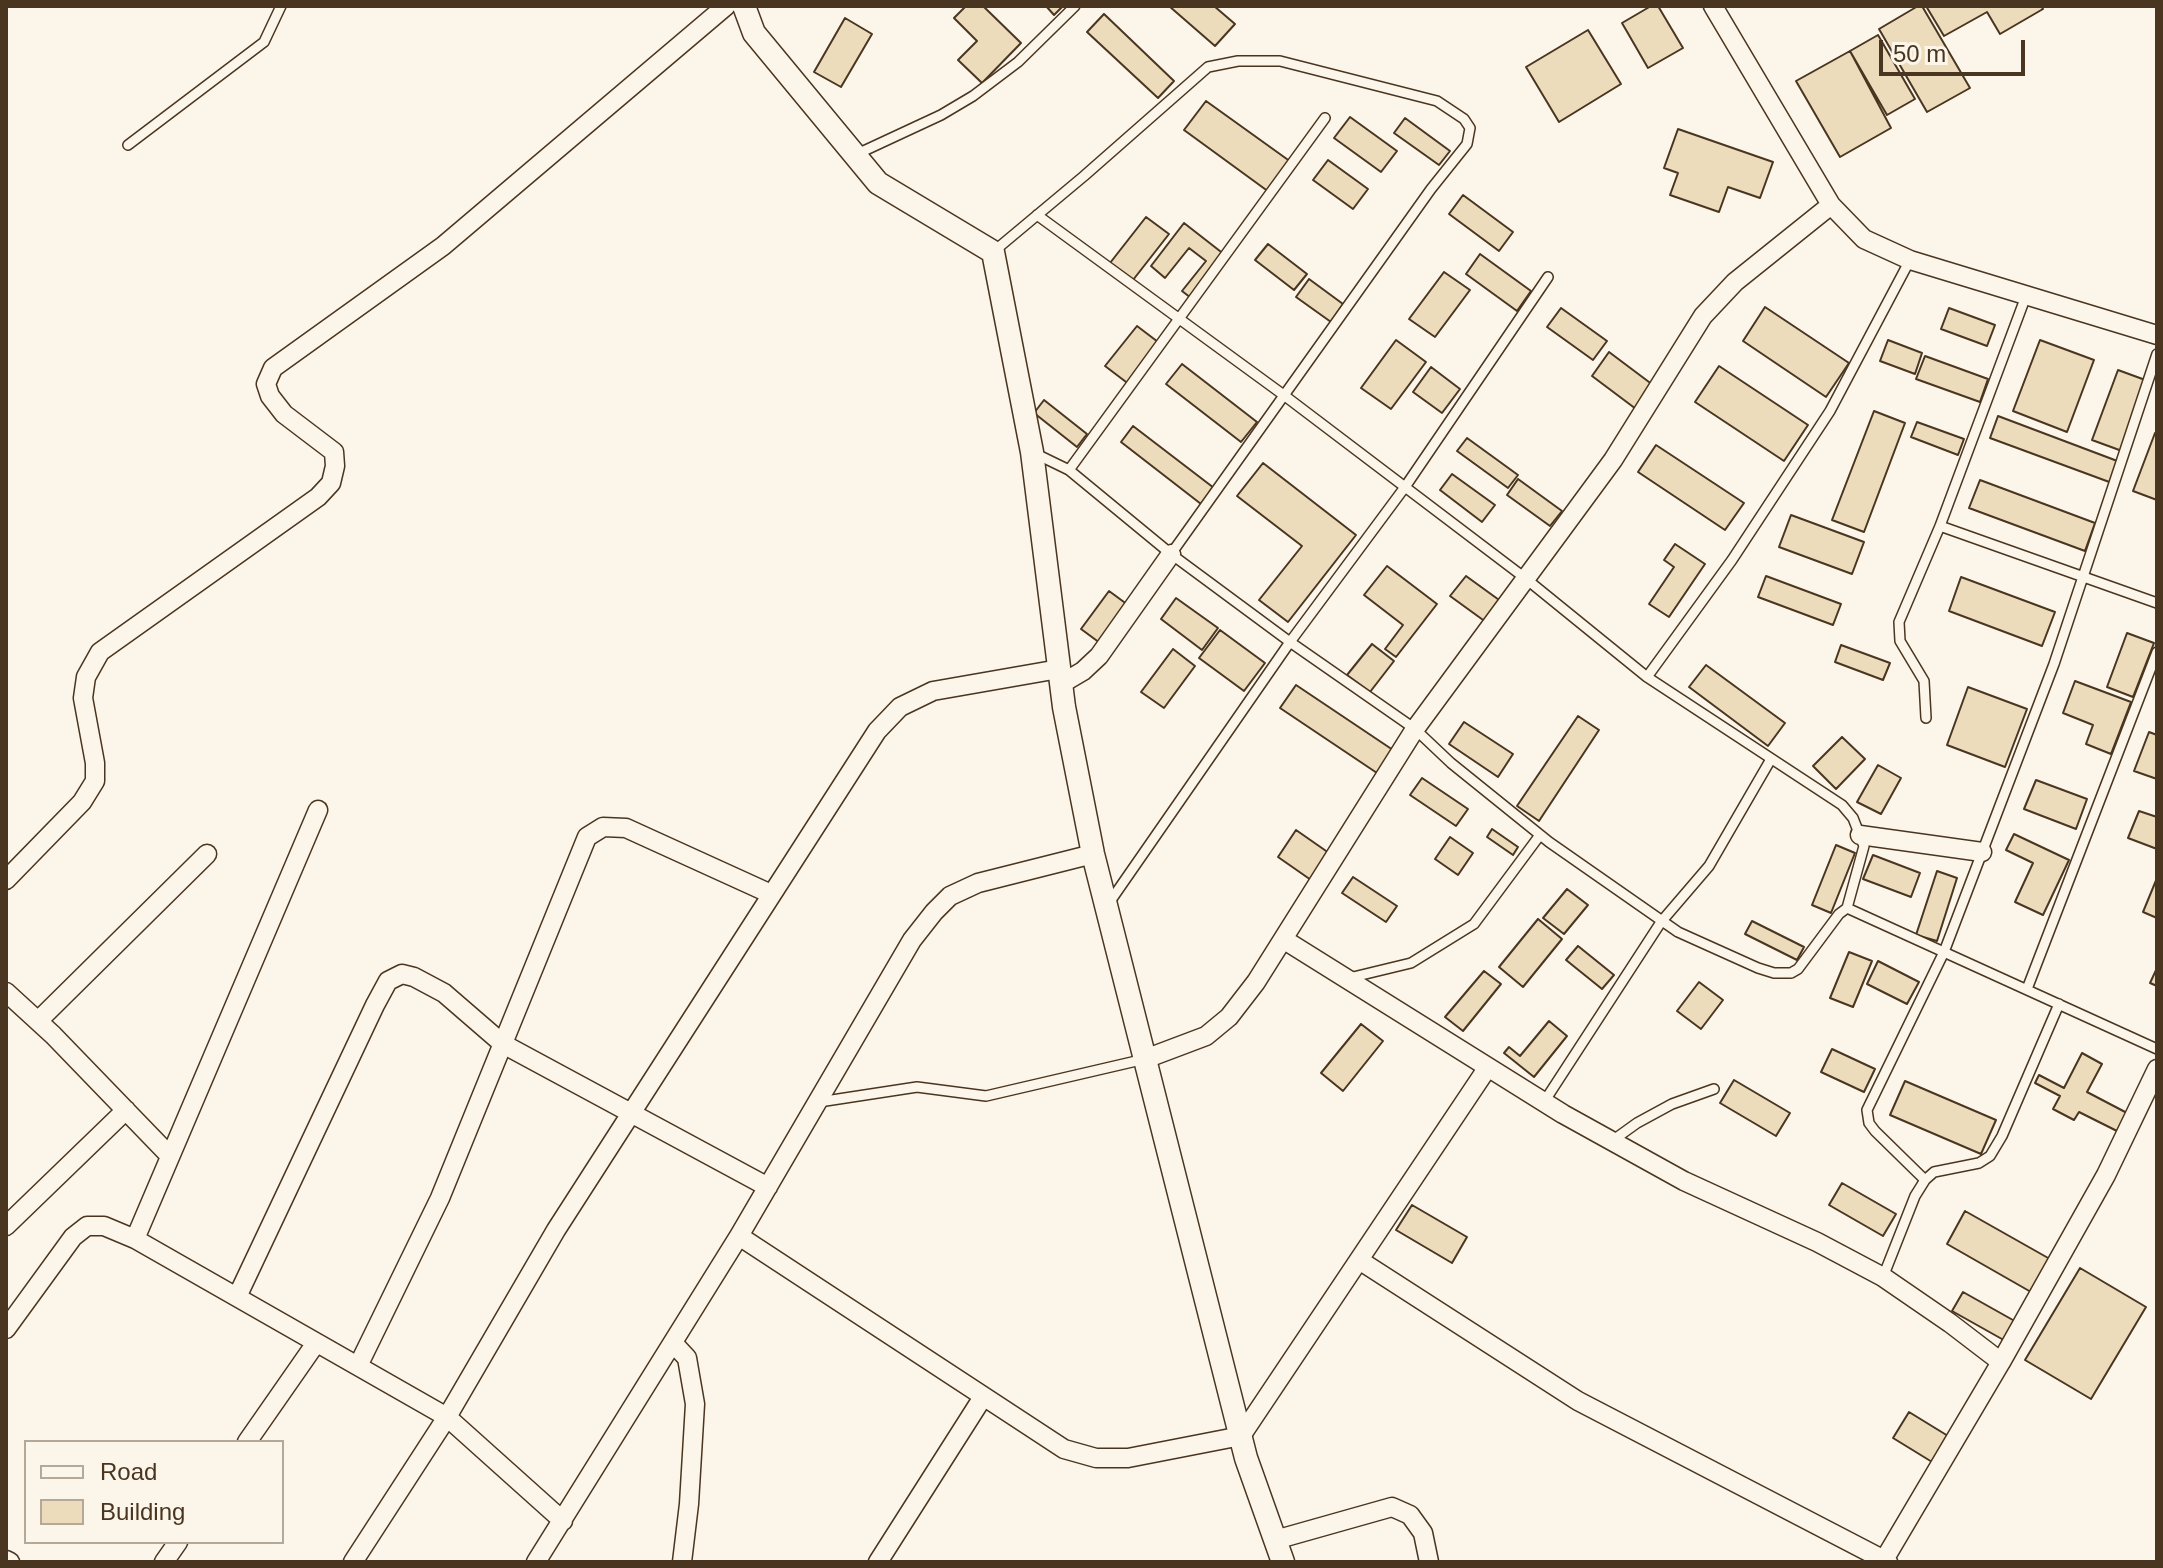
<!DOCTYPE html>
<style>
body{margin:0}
#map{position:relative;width:2163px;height:1568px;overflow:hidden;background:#fbf6e9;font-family:Arial,sans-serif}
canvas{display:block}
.frame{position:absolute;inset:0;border:8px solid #4a3520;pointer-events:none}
.legend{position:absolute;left:24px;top:1440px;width:260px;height:104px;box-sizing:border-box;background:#fbf6e9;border:2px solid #b4a999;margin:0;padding:10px 14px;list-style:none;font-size:24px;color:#4a3520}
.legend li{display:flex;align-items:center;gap:16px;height:40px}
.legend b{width:40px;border:2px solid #b4a999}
.scale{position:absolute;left:1879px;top:40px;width:146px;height:36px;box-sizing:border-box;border:4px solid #4a3520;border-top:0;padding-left:10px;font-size:24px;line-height:28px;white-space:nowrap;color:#4a3520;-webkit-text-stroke:6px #fbf6e9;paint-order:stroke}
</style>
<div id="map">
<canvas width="2163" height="1568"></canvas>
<div class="frame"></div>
<ul class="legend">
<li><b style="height:10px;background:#fbf6e9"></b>Road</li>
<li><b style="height:22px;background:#ecdcbc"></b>Building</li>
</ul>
<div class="scale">50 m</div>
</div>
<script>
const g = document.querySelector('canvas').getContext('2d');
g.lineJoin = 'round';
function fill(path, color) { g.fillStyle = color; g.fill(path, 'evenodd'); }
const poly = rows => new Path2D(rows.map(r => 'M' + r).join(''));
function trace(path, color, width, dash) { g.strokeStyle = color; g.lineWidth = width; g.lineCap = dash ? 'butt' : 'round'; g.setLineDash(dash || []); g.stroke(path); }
const building = poly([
 [966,6,983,6,1021,43,982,83,958,60,977,41,954,18,966,6],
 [1046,6,1063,6,1054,15,1046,6],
 [1169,6,1214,6,1235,24,1215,46,1169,6],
 [1651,6,1658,6,1683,48,1648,68,1622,23,1651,6],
 [1918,6,1922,6,1970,88,1927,112,1879,29,1918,6],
 [1926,6,2041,6,2043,9,2000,34,1987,12,1944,36,1926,6],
 [1104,14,1174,81,1158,98,1087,32,1104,14],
 [845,18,872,34,841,87,814,72,845,18],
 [1588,30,1621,84,1559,122,1526,67,1588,30],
 [1878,35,1915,99,1887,115,1850,51,1878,35],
 [1850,51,1891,128,1840,157,1796,81,1850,51],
 [1206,101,1291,162,1269,192,1184,130,1206,101],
 [1350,117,1397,151,1381,172,1334,138,1350,117],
 [1405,118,1450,151,1439,165,1394,133,1405,118],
 [1678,129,1773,162,1760,198,1728,187,1719,212,1670,195,1678,173,1664,168,1678,129],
 [1328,160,1368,189,1353,209,1313,180,1328,160],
 [1463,195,1513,232,1499,251,1449,214,1463,195],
 [1146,217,1169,234,1133,280,1110,263,1146,217],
 [1184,223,1225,255,1191,298,1182,291,1206,261,1189,248,1165,278,1151,266,1184,223],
 [1268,244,1307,274,1294,290,1255,260,1268,244],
 [1480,254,1531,291,1517,311,1466,274,1480,254],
 [1444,272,1470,290,1435,337,1409,319,1444,272],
 [1309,279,1343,304,1331,322,1296,297,1309,279],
 [1765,307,1849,363,1826,397,1743,341,1765,307],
 [1561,308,1607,341,1593,360,1547,327,1561,308],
 [1949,308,1995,325,1987,346,1941,329,1949,308],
 [1137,326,1162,345,1130,385,1105,366,1137,326],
 [1396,340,1426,362,1391,409,1361,388,1396,340],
 [1888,340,1922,353,1915,374,1880,361,1888,340],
 [2040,340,2094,360,2067,432,2013,411,2040,340],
 [1609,352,1657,388,1640,412,1592,376,1609,352],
 [1925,356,1988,379,1980,402,1916,379,1925,356],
 [1182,364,1257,422,1241,442,1166,384,1182,364],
 [1719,366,1808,425,1784,461,1695,402,1719,366],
 [1431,367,1460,389,1442,413,1413,392,1431,367],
 [2118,370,2148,381,2122,451,2092,440,2118,370],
 [1044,400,1087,434,1077,447,1034,413,1044,400],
 [1874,411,1905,423,1864,532,1832,520,1874,411],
 [1998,416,2120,462,2112,483,1990,438,1998,416],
 [1917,422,1964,439,1958,455,1911,437,1917,422],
 [1133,426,1214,488,1201,504,1121,442,1133,426],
 [2155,433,2157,433,2157,500,2133,491,2155,433],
 [1467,438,1518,475,1508,488,1457,451,1467,438],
 [1656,445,1744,503,1725,530,1638,472,1656,445],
 [1263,463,1356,535,1288,622,1259,600,1302,546,1237,496,1263,463],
 [1452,474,1495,505,1482,522,1440,490,1452,474],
 [1518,479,1562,511,1550,526,1507,495,1518,479],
 [1980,480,2095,523,2085,551,1969,508,1980,480],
 [1791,515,1864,542,1852,574,1779,547,1791,515],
 [1675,544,1705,564,1669,617,1649,604,1674,567,1664,560,1675,544],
 [1387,566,1437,604,1396,657,1385,649,1403,625,1364,595,1387,566],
 [1466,576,1506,605,1490,625,1450,596,1466,576],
 [1766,576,1841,604,1833,625,1758,597,1766,576],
 [1961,577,2055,612,2042,646,1949,611,1961,577],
 [1109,591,1128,605,1100,643,1081,629,1109,591],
 [1176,598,1218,628,1202,650,1161,619,1176,598],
 [1220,630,1265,663,1244,691,1199,658,1220,630],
 [2127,633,2154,643,2133,697,2107,687,2127,633],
 [1372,644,1394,661,1370,692,1347,675,1372,644],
 [1841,645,1890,663,1883,680,1835,662,1841,645],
 [1173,649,1195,666,1164,708,1141,692,1173,649],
 [1706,665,1785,723,1768,746,1689,687,1706,665],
 [2075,681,2131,702,2111,754,2086,744,2093,725,2063,713,2075,681],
 [1296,685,1393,750,1377,773,1280,708,1296,685],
 [1968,687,2027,709,2005,767,1947,745,1968,687],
 [1578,716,1599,730,1539,821,1517,806,1578,716],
 [1464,722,1513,754,1498,777,1449,744,1464,722],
 [2149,732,2157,735,2157,779,2134,771,2149,732],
 [1842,737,1865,759,1836,789,1813,766,1842,737],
 [1878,765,1901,778,1881,814,1857,802,1878,765],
 [1422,778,1468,809,1456,826,1410,795,1422,778],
 [2036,780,2087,799,2076,829,2024,809,2036,780],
 [2139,811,2157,817,2157,849,2128,838,2139,811],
 [1492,829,1518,847,1513,855,1487,837,1492,829],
 [1296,830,1329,853,1311,880,1278,857,1296,830],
 [2014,834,2069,860,2043,915,2015,902,2033,863,2006,850,2014,834],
 [1450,837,1473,853,1458,875,1435,859,1450,837],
 [1836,845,1855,853,1831,913,1812,905,1836,845],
 [1873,855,1920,873,1911,897,1863,879,1873,855],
 [1937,871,1957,878,1937,941,1916,935,1937,871],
 [1353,877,1397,906,1386,922,1342,893,1353,877],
 [2157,878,2157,918,2143,912,2157,878],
 [1567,889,1588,905,1564,934,1543,918,1567,889],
 [1538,919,1562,939,1523,987,1499,967,1538,919],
 [1752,921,1804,947,1797,960,1745,934,1752,921],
 [1578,946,1614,975,1602,989,1566,960,1578,946],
 [1849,952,1872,961,1853,1007,1830,998,1849,952],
 [1878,961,1919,982,1907,1004,1867,984,1878,961],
 [2157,968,2157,986,2150,983,2157,968],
 [1484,971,1501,984,1463,1031,1445,1017,1484,971],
 [1699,982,1723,1000,1701,1029,1677,1011,1699,982],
 [1549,1021,1567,1036,1534,1077,1504,1053,1509,1047,1520,1056,1549,1021],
 [1361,1024,1383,1041,1343,1091,1321,1073,1361,1024],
 [1832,1049,1875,1069,1864,1092,1821,1072,1832,1049],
 [2082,1053,2102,1064,2087,1092,2129,1114,2119,1132,2079,1112,2074,1120,2053,1109,2060,1096,2035,1083,2039,1075,2064,1088,2082,1053],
 [1734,1080,1790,1113,1776,1136,1720,1103,1734,1080],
 [1905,1081,1996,1120,1981,1154,1890,1115,1905,1081],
 [1842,1183,1896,1214,1883,1236,1829,1205,1842,1183],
 [1412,1205,1467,1237,1452,1263,1396,1230,1412,1205],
 [1965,1211,2057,1263,2038,1296,1947,1244,1965,1211],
 [2080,1268,2146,1307,2091,1399,2025,1360,2080,1268],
 [1963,1292,2020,1324,2009,1343,1952,1311,1963,1292],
 [1909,1412,1953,1439,1937,1465,1893,1438,1909,1412]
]);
const service = poly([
 [128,145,264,42,281,6],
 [855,155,941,115,973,96,1018,62,1075,6],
 [1037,215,1285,396,1525,578,1647,677,1842,805,1853,818,1864,846,1847,908],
 [993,252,1084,176,1208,67,1238,61,1280,61,1437,101,1464,119,1470,128,1467,144,1431,189,1171,554],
 [1034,453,1069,470,1171,554,1290,642,1415,729,1451,763,1549,842,1678,932,1758,968,1774,973,1791,973,1798,969,1839,914,1847,908,2157,1049],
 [1069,470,1325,118],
 [1940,526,2157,603],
 [1647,677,1732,560,1830,411,1910,260],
 [1926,718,1924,681,1900,641,1899,622,1940,526,2026,296],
 [1109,903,1290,642,1405,487,1548,277],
 [1349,978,1411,963,1474,924,1540,835],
 [2027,989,2157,652],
 [819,1102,917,1087,986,1096,1145,1059],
 [1544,1102,1661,922,1709,866,1771,759],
 [1612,1141,1637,1123,1672,1104,1714,1089],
 [1925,1180,1875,1131,1869,1123,1867,1110,1944,952,2054,664,2157,354],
 [1883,1277,1915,1196,1925,1180,1934,1172,1979,1163,1990,1156,2002,1136,2059,1004]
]);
const minor = poly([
 [1713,6,1831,205,1864,239,1910,260,2157,335],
 [1061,684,1083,671,1099,656,1171,554],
 [1860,835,1982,852],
 [6,880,82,802,95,781,95,763,83,698,86,677,100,652,318,497,331,483,335,466,334,452,284,414,270,396,266,384,273,368,443,246,726,6],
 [1283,939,1563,1114,1684,1181,1817,1242,1883,1277,1950,1323,2001,1362,2106,1175,2157,1069],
 [6,992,53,1035,169,1155],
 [38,1021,207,854],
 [1145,1059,1206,1036,1229,1017,1256,982,1415,729,1613,460,1703,316,1735,282,1831,205],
 [6,1226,126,1110],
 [739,1236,1064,1449,1096,1458,1128,1458,1241,1436,1488,1067],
 [135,1239,318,810],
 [1359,1260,1578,1401,1888,1562],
 [237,1297,375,1005,388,981,402,974,414,977,444,993,503,1044,768,1187],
 [6,1329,73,1237,87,1226,104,1226,135,1239,447,1417,563,1521],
 [673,1343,687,1358,695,1404,689,1504,682,1562],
 [358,1366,440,1198,587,837,603,827,626,828,771,894],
 [247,1442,316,1343],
 [1275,1540,1392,1507,1410,1515,1423,1533,1429,1562],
 [6,1560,10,1562],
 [1884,1560,2001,1362],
 [164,1562,178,1542],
 [353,1562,447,1417,556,1230,877,731,900,707,933,691,1059,669],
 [536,1562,739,1236,912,940,934,912,950,896,978,883,1093,854],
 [878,1562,983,1397]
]);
const tertiary = poly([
 [744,6,754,33,878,183,993,252,1032,452,1064,707,1093,854,1246,1458,1283,1562]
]);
fill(building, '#ecdcbc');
trace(building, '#4a3520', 2);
trace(service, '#4a3520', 12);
trace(minor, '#4a3520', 21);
trace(tertiary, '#4a3520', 25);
trace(service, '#fbf6e9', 9);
trace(minor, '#fbf6e9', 18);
trace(tertiary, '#fbf6e9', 22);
</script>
